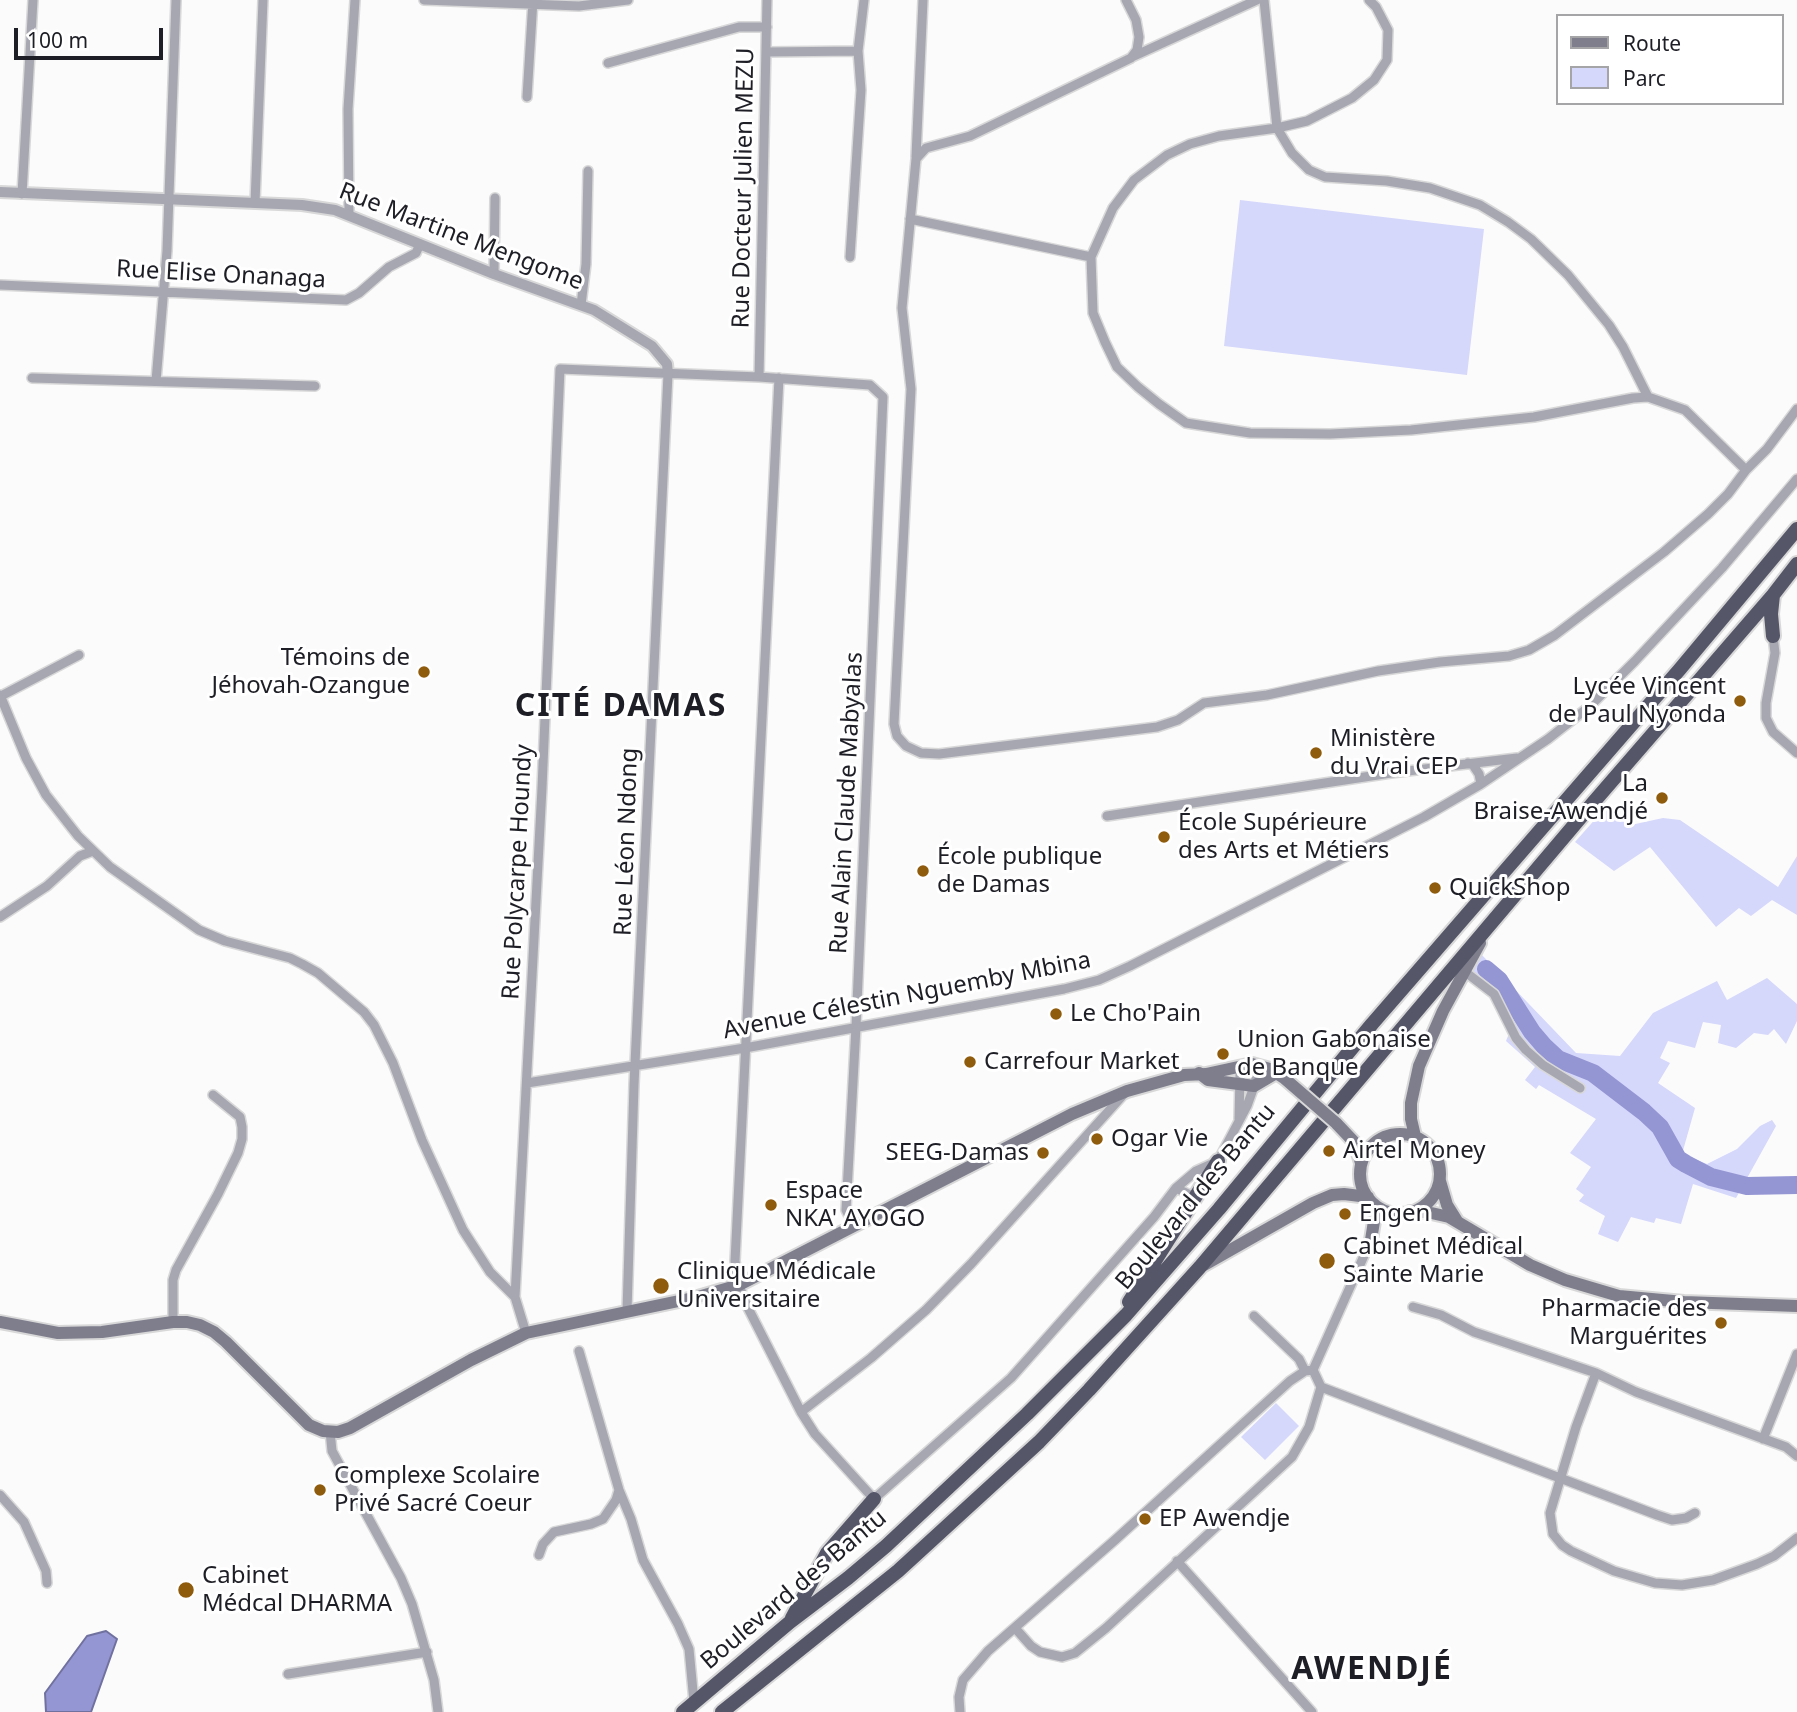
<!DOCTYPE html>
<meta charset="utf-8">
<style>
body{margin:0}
#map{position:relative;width:1797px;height:1712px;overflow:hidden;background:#fbfbfb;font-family:"Noto Sans",sans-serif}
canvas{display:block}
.legend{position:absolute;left:1556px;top:14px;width:228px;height:91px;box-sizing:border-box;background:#fff;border:2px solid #a5a5a8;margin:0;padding:9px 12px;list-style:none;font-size:21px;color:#1e1e26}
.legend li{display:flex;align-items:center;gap:14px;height:35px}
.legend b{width:35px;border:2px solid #a5a5a8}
.scale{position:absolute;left:14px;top:28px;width:149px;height:32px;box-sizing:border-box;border:4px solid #1e1e26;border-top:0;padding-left:9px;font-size:21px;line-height:24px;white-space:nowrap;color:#1e1e26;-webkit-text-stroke:5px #fff;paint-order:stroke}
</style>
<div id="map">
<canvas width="1797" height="1712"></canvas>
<ul class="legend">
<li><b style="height:9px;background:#7e7e8d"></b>Route</li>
<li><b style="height:19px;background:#d5d7fb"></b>Parc</li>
</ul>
<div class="scale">100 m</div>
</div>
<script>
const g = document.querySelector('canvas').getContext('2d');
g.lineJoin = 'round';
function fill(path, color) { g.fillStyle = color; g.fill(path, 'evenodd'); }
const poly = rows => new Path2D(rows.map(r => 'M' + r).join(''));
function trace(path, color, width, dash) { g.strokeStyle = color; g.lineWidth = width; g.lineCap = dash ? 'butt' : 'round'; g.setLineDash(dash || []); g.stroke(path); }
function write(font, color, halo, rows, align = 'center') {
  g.font = font + ' "Noto Sans",sans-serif'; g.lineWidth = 6; g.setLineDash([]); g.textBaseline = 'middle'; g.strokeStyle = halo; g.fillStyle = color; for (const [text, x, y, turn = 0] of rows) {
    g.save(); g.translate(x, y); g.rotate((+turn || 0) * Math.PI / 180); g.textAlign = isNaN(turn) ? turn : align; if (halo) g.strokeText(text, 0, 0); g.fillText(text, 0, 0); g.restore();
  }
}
const green = poly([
 [1240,200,1484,229,1467,375,1224,346],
 [1606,807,1614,815,1631,825,1663,818,1680,820,1778,887,1797,856,1797,915,1772,900,1751,916,1739,908,1716,927,1650,847,1614,871,1575,842],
 [1481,954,1576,1053,1620,1056,1653,1013,1717,981,1727,1000,1767,978,1797,1004,1797,1021,1786,1044,1774,1029,1768,1035,1754,1033,1736,1048,1718,1043,1721,1025,1703,1022,1695,1048,1668,1041,1660,1058,1670,1063,1658,1083,1695,1108,1682,1154,1707,1164,1737,1149,1760,1126,1772,1120,1776,1126,1736,1198,1693,1184,1681,1224,1656,1218,1654,1223,1631,1217,1618,1242,1598,1234,1605,1216,1579,1201,1584,1195,1576,1189,1591,1167,1570,1153,1596,1119,1539,1085,1536,1089,1525,1080,1535,1067,1506,1041,1514,1021,1468,977],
 [1276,1403,1299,1426,1265,1460,1241,1437]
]);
const water = poly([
 [106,1631,117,1639,91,1712,46,1712,45,1693,87,1636,106,1631]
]);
const river = poly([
 [1486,969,1499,980,1532,1032,1544,1046,1558,1059,1593,1073,1644,1112,1660,1127,1678,1159,1686,1164,1711,1177,1747,1186,1797,1185]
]);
const minor = poly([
 [424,0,579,6,628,0],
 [1126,0,1136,20,1139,37,1137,50,1131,58,970,136,926,148,916,159,902,308,911,389,894,724,897,736,906,746,921,753,939,754,1157,727,1178,720,1204,703,1267,695,1378,671,1440,662,1509,656,1529,650,1555,635,1664,552,1708,514,1728,494,1746,470],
 [1264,0,1277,128,1219,136,1190,144,1167,155,1134,180,1113,208,1091,257,1093,313,1105,342,1117,367,1138,387,1159,404,1186,423,1250,433,1330,434,1411,430,1534,417,1633,398,1648,397,1685,410,1746,470,1767,449,1797,409],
 [1369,0,1376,7,1388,30,1387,60,1374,80,1352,98,1307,121,1277,128,1292,153,1309,170,1325,177,1387,181,1430,188,1480,205,1508,222,1531,239,1568,275,1609,325,1623,347,1648,397],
 [766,52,858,51],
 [1132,57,1257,0],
 [608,63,739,27,767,27],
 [527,97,533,0],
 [916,157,923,0],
 [22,194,33,0],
 [255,203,263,0],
 [349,214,348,109,355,0],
 [910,219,1091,257],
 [850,257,861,90,858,51,864,0],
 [494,274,495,198],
 [0,285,346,300,359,293,389,267,416,253,420,244],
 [581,305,586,264,588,171],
 [759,377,767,0],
 [32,378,315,386],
 [779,378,735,1261,739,1285,746,1304,801,1412,815,1434,874,1499,1011,1378,1154,1217,1176,1188,1196,1171,1218,1161,1247,1106,1256,1081,1255,1065],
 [156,381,167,251,176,0],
 [1773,636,1775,653,1766,703,1766,718,1773,732,1797,753],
 [0,695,26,758,46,795,78,836,110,867,199,930,225,941,290,958,302,964,318,973,364,1012,374,1025,393,1063,422,1140,463,1230,490,1272,515,1297],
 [1,696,79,655],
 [1468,763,1473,765,1479,774,1481,784],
 [1107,816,1391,773,1517,758],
 [0,917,47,886,80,856,93,851],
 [1464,971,1494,994,1516,1038,1526,1050,1543,1065,1580,1088],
 [527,1083,745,1048,1064,989,1099,980,1130,966,1424,817,1481,784,1548,739,1590,706,1635,661,1722,568,1797,479],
 [1239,1119,1240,1075,1249,1066],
 [1176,1188,1194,1197],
 [1413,1307,1441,1315,1474,1332,1596,1373,1636,1392,1786,1447,1797,1456],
 [627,1311,634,1085,668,374],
 [1254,1316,1299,1359,1305,1371],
 [173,1322,173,1280,176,1270,218,1194,238,1153,242,1139,242,1127,240,1117,213,1095],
 [526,1333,515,1297,542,788,560,369,759,377,870,385,883,397,856,1027,846,1210,854,1226],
 [579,1351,619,1490,631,1519,643,1560,678,1624,689,1649,694,1702],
 [1313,1370,1371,1240],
 [1596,1373,1576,1427,1550,1513,1553,1534,1562,1545,1571,1551,1614,1571,1655,1583,1682,1585,1713,1580,1757,1564,1774,1556,1797,1538],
 [1321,1387,1657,1515,1672,1520,1686,1518,1695,1513],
 [801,1412,871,1358,926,1310,971,1264,1124,1094],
 [330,1431,332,1451,401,1578,412,1604,434,1680,438,1712],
 [1763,1439,1797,1354],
 [0,1495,24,1522,46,1571,47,1583],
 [539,1555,543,1544,554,1532,591,1524,603,1519,616,1500,619,1490],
 [1177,1561,1312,1712],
 [1015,1628,1031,1646,1040,1652,1062,1657,1075,1653,1106,1628,1292,1457,1309,1427,1321,1387,1313,1370],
 [288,1674,427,1652],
 [960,1712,959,1697,963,1680,988,1651,1115,1540,1290,1381,1305,1371,1313,1370]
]);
const tertiary = poly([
 [0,192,302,205,335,210,494,274,594,310,652,346,667,364,668,374]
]);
const secondary = poly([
 [1199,1073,1208,1080,1254,1086,1276,1073],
 [1336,1123,1355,1143,1361,1163],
 '1360 1174a40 40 0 1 1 80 0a40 40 0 1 1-80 0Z',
 [1415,1136,1411,1119,1411,1103,1419,1066,1443,1011,1480,943],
 [1440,1181,1447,1205,1457,1221],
 [1410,1212,1427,1212,1449,1217,1530,1265,1565,1280,1619,1296,1684,1302,1797,1306],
 [1371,1240,1375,1215,1371,1202],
 [1204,1265,1313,1203,1332,1195,1344,1194,1368,1197],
 [0,1322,58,1333,102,1332,173,1322,187,1322,200,1325,214,1332,226,1342,309,1425,323,1431,338,1432,350,1428,471,1360,526,1333,698,1297,739,1285,1072,1114,1127,1091,1184,1075,1206,1074,1252,1064,1270,1069,1284,1078]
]);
const trunk = poly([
 [1773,595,1771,614,1773,636],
 [1129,1302,1218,1161],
 [792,1618,827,1553,874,1499],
 [683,1712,790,1622,848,1578,886,1546,1027,1414,1126,1315,1219,1209,1372,1024,1680,669,1797,529],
 [722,1712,898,1571,1039,1442,1089,1390,1200,1267,1592,804,1773,595,1797,564]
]);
const secondaryBridge = poly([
 [1284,1078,1336,1123]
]);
const markers = [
 [424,672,7,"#8f5b0c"],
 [1740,701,7,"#8f5b0c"],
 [1316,753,7,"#8f5b0c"],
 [1662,798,7,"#8f5b0c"],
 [1164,837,7,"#8f5b0c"],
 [923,871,7,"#8f5b0c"],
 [1435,888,7,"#8f5b0c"],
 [1056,1014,7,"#8f5b0c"],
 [1223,1054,7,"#8f5b0c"],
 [970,1062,7,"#8f5b0c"],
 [1097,1139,7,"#8f5b0c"],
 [1329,1151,7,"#8f5b0c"],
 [1043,1153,7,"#8f5b0c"],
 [771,1205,7,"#8f5b0c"],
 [1345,1214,7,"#8f5b0c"],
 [1327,1261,9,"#8f5b0c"],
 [661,1286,9,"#8f5b0c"],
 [1721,1323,7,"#8f5b0c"],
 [320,1490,7,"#8f5b0c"],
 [1145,1519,7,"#8f5b0c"],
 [186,1590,9,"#8f5b0c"]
];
const streetNames = [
 ["Rue Docteur Julien MEZU",744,188,-89],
 ["Rue Martine Mengome",461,237,21],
 ["Rue Elise Onanaga",221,275,3],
 ["Rue Alain Claude Mabyalas",847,803,-87],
 ["Rue Léon Ndong",627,842,-88],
 ["Rue Polycarpe Houndy",518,872,-87],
 ["Avenue Célestin Nguemby Mbina",907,996,-11],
 ["Boulevard des Bantu",1196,1197,-50],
 ["Boulevard des Bantu",794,1590,-40]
];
const poiNames = [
 ["Témoins de",410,658,"right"],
 ["Jéhovah-Ozangue",410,686,"right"],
 ["Lycée Vincent",1726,687,"right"],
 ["de Paul Nyonda",1726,715,"right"],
 ["Ministère",1330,739],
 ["du Vrai CEP",1330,767],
 ["La",1648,784,"right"],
 ["Braise-Awendjé",1648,812,"right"],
 ["École Supérieure",1178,823],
 ["des Arts et Métiers",1178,851],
 ["École publique",937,857],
 ["de Damas",937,885],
 ["QuickShop",1449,888],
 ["Le Cho'Pain",1070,1014],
 ["Union Gabonaise",1237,1040],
 ["de Banque",1237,1068],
 ["Carrefour Market",984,1062],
 ["Ogar Vie",1111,1139],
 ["Airtel Money",1343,1151],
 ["SEEG-Damas",1029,1153,"right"],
 ["Espace",785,1191],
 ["NKA' AYOGO",785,1219],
 ["Engen",1359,1214],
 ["Cabinet Médical",1343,1247],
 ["Sainte Marie",1343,1275],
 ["Clinique Médicale",677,1272],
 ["Universitaire",677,1300],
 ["Pharmacie des",1707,1309,"right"],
 ["Marguérites",1707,1337,"right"],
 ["Complexe Scolaire",334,1476],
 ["Privé Sacré Coeur",334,1504],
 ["EP Awendje",1159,1519],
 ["Cabinet",202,1576],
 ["Médcal DHARMA",202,1604]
];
const districtNames = [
 ["CITÉ DAMAS",621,707],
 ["AWENDJÉ",1372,1670]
];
fill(green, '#d5d7fb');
fill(water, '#9495d3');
trace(water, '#71719f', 2);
trace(river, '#9495d3', 18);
trace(minor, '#d8d8d9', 12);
trace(tertiary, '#d8d8d9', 14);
trace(secondary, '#d8d8d9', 16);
trace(trunk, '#d8d8d9', 18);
trace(minor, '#a6a7b1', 9);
trace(tertiary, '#a6a7b1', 10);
trace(secondary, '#7e7e8d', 12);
trace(trunk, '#555668', 14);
trace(secondaryBridge, '#d8d8d9', 16, []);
trace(secondaryBridge, '#7e7e8d', 12);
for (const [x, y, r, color] of markers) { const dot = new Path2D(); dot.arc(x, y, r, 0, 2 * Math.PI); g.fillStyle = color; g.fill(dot); trace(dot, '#fff', 2.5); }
write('24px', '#1e1e26', '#fff', streetNames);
write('24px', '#1e1e26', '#fff', poiNames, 'left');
g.letterSpacing = '2px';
write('bold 32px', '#1e1e26', '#fff', districtNames);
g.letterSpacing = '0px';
</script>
